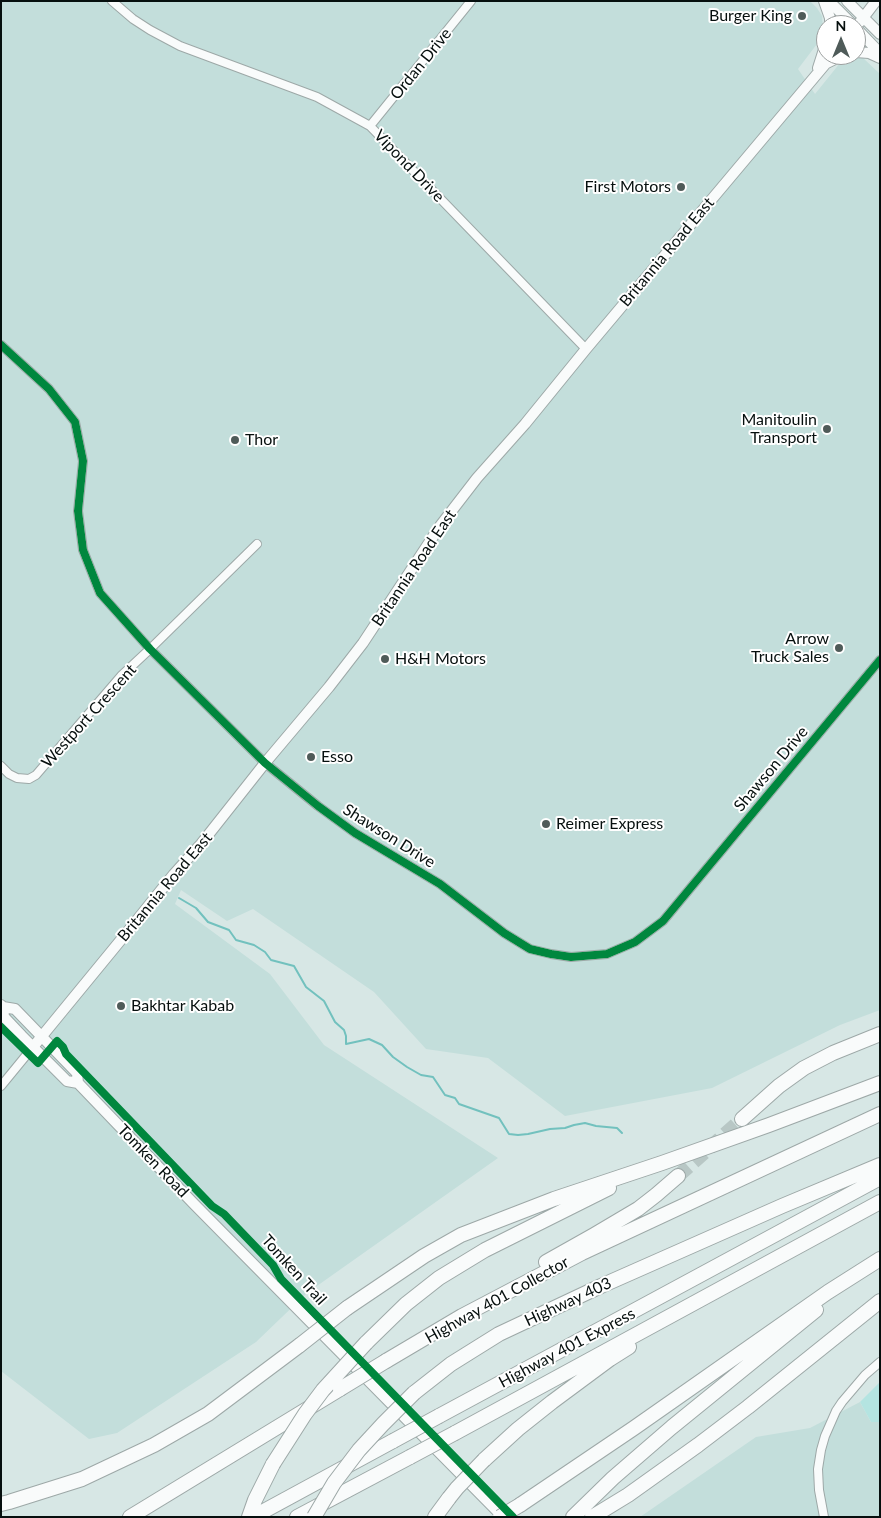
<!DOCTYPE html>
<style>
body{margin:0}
#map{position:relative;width:881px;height:1518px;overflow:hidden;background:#d7e7e5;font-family:Lato,sans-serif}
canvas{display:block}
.frame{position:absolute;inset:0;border:2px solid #060f0e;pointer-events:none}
.north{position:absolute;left:816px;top:15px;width:50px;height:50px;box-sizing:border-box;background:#fff;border:1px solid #9b9f9f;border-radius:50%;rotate:0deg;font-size:14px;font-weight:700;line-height:20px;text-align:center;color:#060f0e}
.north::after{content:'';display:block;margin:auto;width:18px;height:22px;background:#4f5b59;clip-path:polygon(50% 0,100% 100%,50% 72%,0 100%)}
</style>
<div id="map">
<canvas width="881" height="1518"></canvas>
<div class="frame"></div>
<div class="north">N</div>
</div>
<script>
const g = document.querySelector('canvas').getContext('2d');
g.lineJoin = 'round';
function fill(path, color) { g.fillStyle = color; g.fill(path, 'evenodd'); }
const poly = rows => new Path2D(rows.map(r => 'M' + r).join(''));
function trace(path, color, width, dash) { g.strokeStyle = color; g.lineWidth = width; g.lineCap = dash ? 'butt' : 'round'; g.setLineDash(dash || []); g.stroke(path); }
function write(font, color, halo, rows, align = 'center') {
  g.font = font + ' Lato,sans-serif'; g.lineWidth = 4; g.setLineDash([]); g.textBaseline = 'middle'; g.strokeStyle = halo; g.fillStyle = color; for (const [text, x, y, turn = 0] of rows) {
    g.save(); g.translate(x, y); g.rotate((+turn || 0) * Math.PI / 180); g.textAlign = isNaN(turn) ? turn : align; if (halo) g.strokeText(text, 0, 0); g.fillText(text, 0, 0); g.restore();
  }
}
const built = poly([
 [1,1,810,1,817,8,822,16,823,30,820,40,798,69,815,94,840,63,847,59,854,57,862,57,880,74,880,1010,840,1025,712,1088,565,1116,488,1058,426,1049,374,992,253,909,227,921,181,890,175,904,270,974,324,1045,498,1158,307,1293,256,1342,117,1433,89,1439,1,1371],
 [860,1402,871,1422,880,1422,880,1517,640,1517,756,1437,810,1428]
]);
const green = poly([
 [880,1382,880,1422,871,1422,860,1402]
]);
const stream = poly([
 [179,898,196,908,208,922,229,930,236,940,254,945,265,952,271,960,294,966,306,987,324,1001,335,1022,344,1030,346,1036,346,1044,369,1039,382,1045,393,1057,407,1067,421,1075,433,1077,445,1095,455,1098,459,1104,499,1118,509,1134,518,1135,528,1134,550,1129,565,1128,574,1125,585,1123,596,1126,617,1128,622,1133]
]);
const highwayTunnel = poly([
 [678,1176,742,1119]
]);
const street = poly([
 [112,1,133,19,150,30,180,46,317,97,370,126,586,349],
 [370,126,471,1],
 [1,345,49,389,75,422,83,461,78,511,83,550,100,593,150,649,265,763,318,806,355,833,440,884,504,933,530,949,551,954,571,957,607,954,635,942,663,921,880,660],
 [1,766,9,774,17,778,29,779,36,775,121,676,150,649,257,544],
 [1,1086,33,1047],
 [824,1517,819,1490,818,1469,821,1450,825,1436,836,1411,842,1402,865,1375,880,1362]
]);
const secondary = poly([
 [824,1,830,18,830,25],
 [829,1,853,25],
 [847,1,880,34],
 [860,22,876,1],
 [856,28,880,53],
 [856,52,869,53,880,58],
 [827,63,843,55],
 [818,68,826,43],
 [1,1005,3,1007,15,1009,77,1073,78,1083],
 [3,1007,4,1017,22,1036,67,1081,78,1083,194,1204,503,1517],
 [33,1047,129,930,174,874,201,844,265,763,329,687,363,643,440,526,477,478,525,424,586,349,833,55]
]);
const highway = poly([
 [742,1119,779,1086,804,1068,833,1053,880,1034],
 [546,1262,594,1235,638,1209,656,1195,678,1176],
 [347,1308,424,1256,461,1235,554,1199,662,1163,769,1125,880,1083],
 [366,1343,406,1304,439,1278,485,1250,609,1188],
 [386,1361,462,1316,582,1253,880,1114],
 [414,1393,451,1364,499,1334,601,1286,782,1206,880,1165],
 [439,1416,880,1178],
 [455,1433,880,1202],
 [484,1460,518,1429,552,1402,610,1359,629,1347],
 [1,1504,9,1502,82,1479,154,1445,208,1414,300,1345],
 [520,1505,634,1428,828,1292,880,1259],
 [130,1517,340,1389],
 [249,1517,255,1500,273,1464],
 [253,1517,393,1441],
 [297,1517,410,1457],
 [435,1517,449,1498],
 [573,1517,613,1478,672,1427,816,1310],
 [592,1517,628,1495,698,1445,748,1407,880,1301]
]);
const highwayBridge = poly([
 [300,1345,347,1308],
 [340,1389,386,1361],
 [393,1441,439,1416],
 [410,1457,455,1433],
 [273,1464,305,1414,323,1390,366,1343],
 [449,1498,457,1488,484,1460],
 [314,1517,334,1483,359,1450,383,1424,414,1393],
 [500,1517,520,1505]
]);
const cycleway = poly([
 [1,345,49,389,75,422,83,461,78,511,83,550,100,593,150,649,265,763,318,806,355,833,440,884,504,933,530,949,551,954,571,957,607,954,635,942,663,921,880,660],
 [1,1027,38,1063,57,1041,63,1047,66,1054,212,1206,224,1214,273,1265,281,1279,513,1517]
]);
const markers = [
 [802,16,5,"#4f5b59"],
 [681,187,5,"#4f5b59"],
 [827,429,5,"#4f5b59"],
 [235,440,5,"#4f5b59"],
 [839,648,5,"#4f5b59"],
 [385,659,5,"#4f5b59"],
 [311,757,5,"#4f5b59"],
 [546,824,5,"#4f5b59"],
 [121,1006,5,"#4f5b59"]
];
const poiNames = [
 ["Burger King",792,16,"right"],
 ["First Motors",671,187,"right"],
 ["Manitoulin",817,420,"right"],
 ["Transport",817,438,"right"],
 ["Thor",245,440],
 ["Arrow",829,639,"right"],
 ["Truck Sales",829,657,"right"],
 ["H&H Motors",395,659],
 ["Esso",321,757],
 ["Reimer Express",556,824],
 ["Bakhtar Kabab",131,1006]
];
const streetNames = [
 ["Ordan Drive",421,64,-51],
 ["Vipond Drive",409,166,46],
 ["Britannia Road East",667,252,-50],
 ["Britannia Road East",414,568,-56],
 ["Westport Crescent",89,716,-48],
 ["Shawson Drive",771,769,-50],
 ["Shawson Drive",389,836,32],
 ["Britannia Road East",165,887,-50],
 ["Tomken Road",153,1161,46],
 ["Tomken Trail",294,1270,48],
 ["Highway 401 Collector",497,1300,-29],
 ["Highway 403",568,1302,-25],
 ["Highway 401 Express",567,1348,-28]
];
fill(built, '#c3dedb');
fill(green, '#b4e4e1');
trace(stream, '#72c1be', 2);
trace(highwayTunnel, '#b8c7c5', 14, [14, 7]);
trace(street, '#9da8a7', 10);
trace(secondary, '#9da8a7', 12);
trace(highway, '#9da8a7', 16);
trace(street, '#f9fbfb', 8);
trace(secondary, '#f9fbfb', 10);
trace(highway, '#f9fbfb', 14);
trace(highwayBridge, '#9da8a7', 16, []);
trace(highwayBridge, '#f9fbfb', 14);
trace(cycleway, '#00873e', 8);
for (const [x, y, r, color] of markers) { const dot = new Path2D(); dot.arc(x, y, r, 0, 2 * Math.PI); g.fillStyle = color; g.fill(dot); trace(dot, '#fff', 2); }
write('16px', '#060f0e', '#fff', poiNames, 'left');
write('16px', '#060f0e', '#fff', streetNames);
</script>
